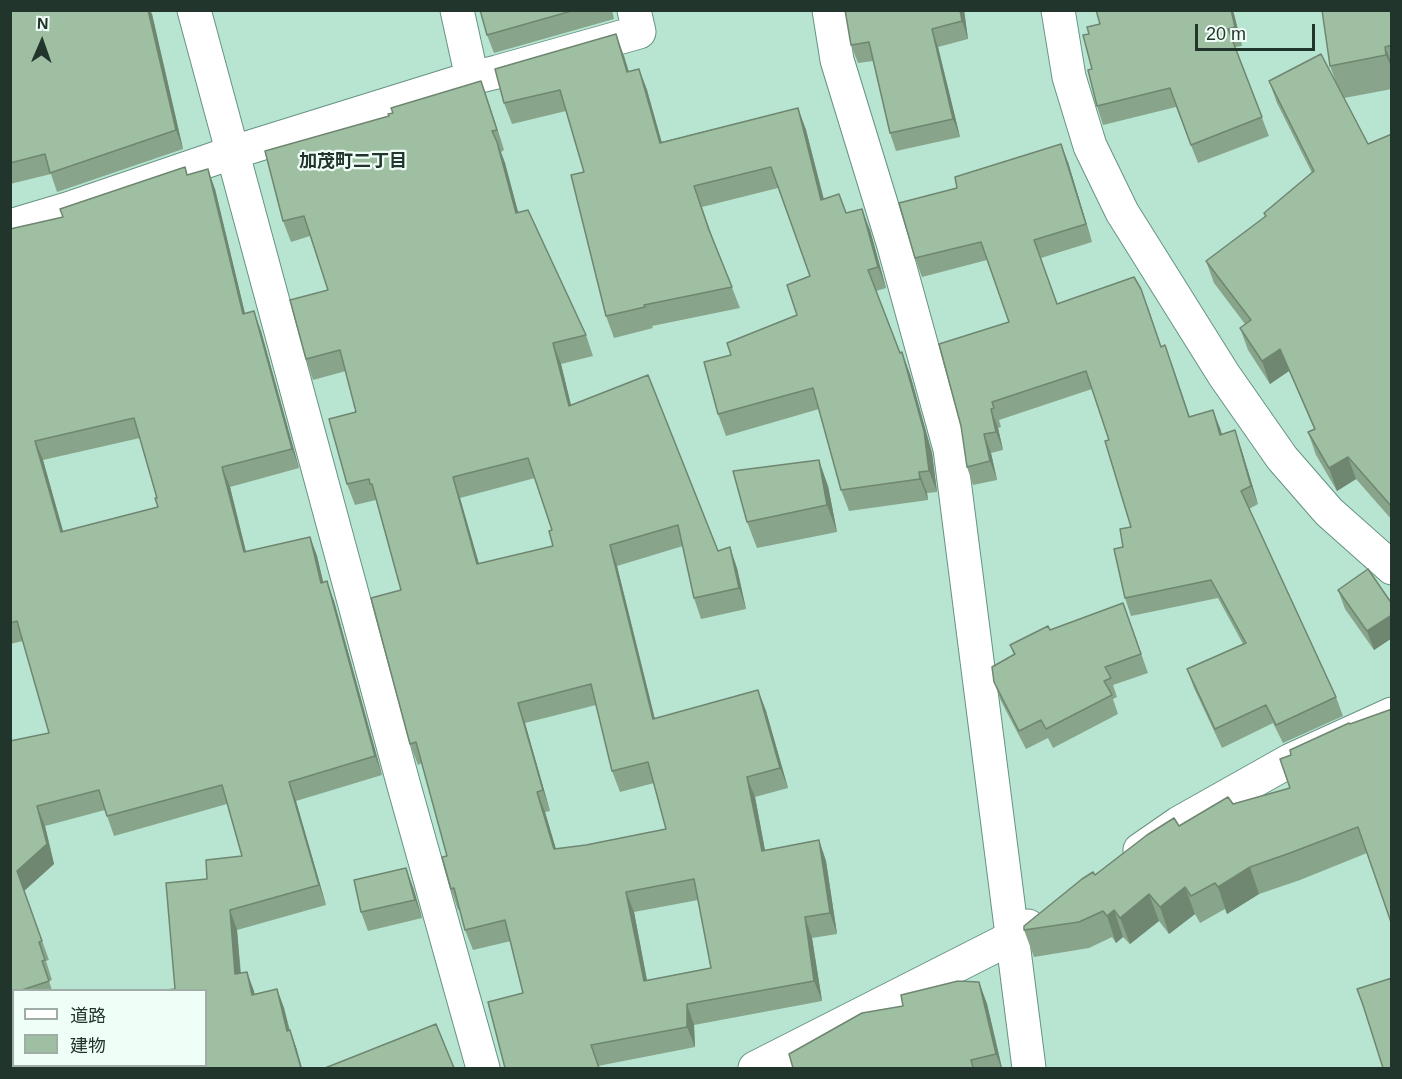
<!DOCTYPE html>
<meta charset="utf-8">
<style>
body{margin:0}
#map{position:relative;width:1402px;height:1079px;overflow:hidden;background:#b7e5d2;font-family:Arial,"Noto Sans JP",sans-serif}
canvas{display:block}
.frame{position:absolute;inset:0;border:12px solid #22352d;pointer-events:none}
.legend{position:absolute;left:12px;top:989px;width:195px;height:78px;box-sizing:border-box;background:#f0fef8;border:2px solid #9eaea7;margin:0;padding:8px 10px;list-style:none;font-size:18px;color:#22352d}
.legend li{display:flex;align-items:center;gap:12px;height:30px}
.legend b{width:30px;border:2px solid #9eaea7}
.north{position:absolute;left:12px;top:12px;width:60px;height:60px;-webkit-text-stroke:4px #f0fef8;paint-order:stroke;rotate:2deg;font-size:16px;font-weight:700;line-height:24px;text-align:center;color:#22352d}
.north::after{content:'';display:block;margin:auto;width:21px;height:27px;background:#22352d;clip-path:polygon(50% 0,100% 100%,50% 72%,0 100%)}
.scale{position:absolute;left:1195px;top:24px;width:120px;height:27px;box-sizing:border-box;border:3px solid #22352d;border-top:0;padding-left:8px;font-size:18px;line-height:21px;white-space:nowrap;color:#22352d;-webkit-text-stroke:4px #f0fef8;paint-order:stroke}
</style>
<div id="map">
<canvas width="1402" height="1079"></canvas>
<div class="frame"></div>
<ul class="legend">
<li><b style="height:8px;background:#fff"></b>道路</li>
<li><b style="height:16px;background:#9ebfa1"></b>建物</li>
</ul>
<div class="north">N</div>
<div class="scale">20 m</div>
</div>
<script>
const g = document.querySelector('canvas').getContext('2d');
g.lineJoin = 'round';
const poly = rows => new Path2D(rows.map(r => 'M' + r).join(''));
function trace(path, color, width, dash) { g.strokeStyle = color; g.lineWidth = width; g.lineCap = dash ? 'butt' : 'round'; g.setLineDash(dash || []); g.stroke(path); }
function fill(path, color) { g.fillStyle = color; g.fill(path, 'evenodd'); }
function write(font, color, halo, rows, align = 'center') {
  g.font = font + ' Arial,"Noto Sans JP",sans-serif'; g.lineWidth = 4.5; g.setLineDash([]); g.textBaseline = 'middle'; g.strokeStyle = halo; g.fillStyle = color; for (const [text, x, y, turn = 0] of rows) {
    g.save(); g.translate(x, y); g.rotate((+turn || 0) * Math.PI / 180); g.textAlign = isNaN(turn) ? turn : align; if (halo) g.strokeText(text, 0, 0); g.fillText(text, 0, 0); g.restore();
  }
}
const minor = poly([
 [194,10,404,786,483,1068],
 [457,10,472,78],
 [829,10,837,60,894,246,950,449,1029,1068],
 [1058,10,1069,77,1090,146,1122,212,1224,375,1282,458,1329,512,1392,568],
 [10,226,67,209,231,153,472,78,497,72,639,32,634,10],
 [1140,850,1179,823,1291,760,1392,714],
 [755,1068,1011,938,1028,926]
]);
const wall = poly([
 [10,10,152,14,183,149,57,192,51,174,10,184],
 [480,10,612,10,614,19,494,53,487,35],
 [845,10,964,10,968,39,938,47,960,137,896,151,890,133,873,61,858,63,851,45],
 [1233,10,1242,46,1235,47,1269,136,1198,163,1176,107,1103,125,1097,106,1092,69,1089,34,1100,24],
 [1392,10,1392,89,1344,98,1368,144,1392,134,1392,520,1356,479,1337,491,1316,455,1308,432,1314,429,1289,371,1270,384,1248,350,1240,328,1245,324,1214,283,1206,261,1266,217,1264,213,1312,173,1277,103,1269,81,1337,85,1330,66],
 [624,56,629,72,639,69,647,90,661,142,798,108,806,130,824,199,846,213,870,230,886,288,876,291,900,353,910,374,932,453,937,492,927,493,928,500,849,511,841,490,819,409,726,436,718,414,731,355,797,315,810,276,778,188,702,207,713,239,740,308,652,326,653,328,614,338,606,316,584,172,566,111,512,124,504,103],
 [488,101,504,150,501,152,505,163,518,213,586,335,593,356,561,364,571,405,718,551,737,568,746,609,701,619,694,598,683,546,617,566,655,719,758,690,766,711,788,788,755,797,765,850,819,840,826,861,837,934,812,938,822,1001,694,1025,695,1047,598,1066,523,993,511,941,473,950,465,930,460,909,458,910,451,889,447,856,422,763,418,765,410,744,401,590,376,500,355,505,347,484,356,412,346,371,313,380,306,359,328,290,310,236,291,242,283,221],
 [535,478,552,530,553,546,479,564,460,498],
 [596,705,612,771,620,792,654,783,666,829,586,845,556,849,545,812,550,811,525,723],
 [698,900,711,968,647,980,634,912],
 [1068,162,1092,242,1041,258,1057,304,1148,307,1161,347,1172,364,1190,417,1220,428,1222,434,1241,448,1258,504,1249,509,1336,697,1343,716,1283,743,1273,723,1222,748,1194,688,1187,669,1243,644,1218,598,1131,616,1125,598,1123,547,1131,527,1109,440,1092,389,999,420,1001,427,998,428,1003,450,991,453,997,480,973,485,967,467,1009,322,987,260,922,277,915,258,957,188],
 [188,174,215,189,245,314,261,331,299,468,230,487,246,552,310,537,317,556,323,582,334,601,382,775,296,801,326,905,237,930,241,973,254,994,277,989,284,1008,290,1030,297,1050,175,989,207,879,242,856,227,804,114,836,105,810,45,826,54,864,24,891,49,960,46,961,52,980,49,981,52,990,14,990,14,1016,10,1017,10,741,49,733,23,641,10,644,10,229,63,217],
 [140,438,157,498,158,507,63,532,43,460],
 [828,486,837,532,757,548,747,522],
 [1338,590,1392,604,1392,638,1374,650,1345,609],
 [1123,603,1148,673,1113,685,1117,697,1113,699,1118,714,1053,748,1048,738,1026,749,1001,701,994,682,1014,655,1010,645],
 [1349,723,1367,853,1300,880,1259,894,1227,914,1225,909,1200,923,1195,914,1169,934,1159,921,1130,944,1123,937,1116,943,1112,937,1089,948,1034,957,1024,930,1095,875,1179,826,1233,804,1290,788,1291,755],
 [413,887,422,918,368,931,361,912],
 [979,982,987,1004,1002,1068,793,1068,903,1006]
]);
const shadedWall = poly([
 [148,10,150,10,152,14,183,149,176,130],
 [960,10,964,10,968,39,962,21],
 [1231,10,1233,10,1242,46,1235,27],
 [932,29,938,47,960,137,953,119],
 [616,34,624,56,635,93,627,72],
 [1385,47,1392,64,1392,69,1386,55],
 [639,69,647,90,668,164,660,143],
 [481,81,488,101,504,150,497,130],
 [798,108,806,130,829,221,821,200],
 [497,142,505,163,524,234,516,213],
 [1061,144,1068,162,1092,242,1086,224],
 [208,169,215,189,250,334,243,314],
 [862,209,870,230,886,288,878,267],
 [254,311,261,331,299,468,292,449],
 [553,343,561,364,576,426,569,406],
 [1280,349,1289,371,1270,384,1262,361],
 [902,352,910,374,932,453,937,492,929,471],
 [991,409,998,428,1003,450,996,432],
 [1213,410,1220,428,1227,453,1220,435],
 [1235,430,1241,448,1258,504,1251,486],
 [984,434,991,453,997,480,990,461],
 [35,441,43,460,69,552,61,532],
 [1348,457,1356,479,1337,491,1329,468],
 [819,460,828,486,837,532,827,505],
 [222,467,230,487,251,572,244,552],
 [919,472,927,493,928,500,920,479],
 [453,477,460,498,485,585,477,564],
 [310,537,317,556,328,602,321,583],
 [610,545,617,566,660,740,653,719],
 [730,547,737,568,746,609,739,588],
 [327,581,334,601,382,775,375,756],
 [1392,615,1392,638,1374,650,1367,631],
 [758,690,766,711,788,788,780,768],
 [518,703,525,723,550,811,543,790],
 [747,777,755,797,769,872,762,851],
 [289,782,296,801,326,905,319,885],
 [537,792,545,812,562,870,554,849],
 [37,806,45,826,54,864,24,891,17,871],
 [819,840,826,861,837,934,830,913],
 [1250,867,1259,894,1227,914,1218,887],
 [406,868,413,887,422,918,415,900],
 [1185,887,1195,914,1169,934,1160,907],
 [626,892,634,912,651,1002,644,981],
 [1149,894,1159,921,1130,944,1120,918],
 [230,910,237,930,242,994,235,974],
 [1114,910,1123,937,1116,943,1107,916],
 [805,917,812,938,822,1001,814,981],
 [247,972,254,991,259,1014,252,995],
 [979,982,987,1004,1002,1068,1001,1068,996,1054],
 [277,989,284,1008,294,1051,287,1031],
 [687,1004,694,1025,695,1047,687,1027],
 [290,1030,297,1050,302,1068,301,1068]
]);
const building = poly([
 [10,10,148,10,176,130,50,173,45,154,10,163,10,10],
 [480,10,575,10,487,35,480,10],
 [845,10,960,10,962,21,932,29,953,119,890,133,869,42,851,45,845,10],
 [1096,10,1231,10,1235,27,1228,29,1262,117,1191,145,1170,88,1097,106,1088,70,1092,69,1083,35,1089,34,1087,27,1100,24,1096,10],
 [1322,10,1392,10,1392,45,1385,47,1386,55,1330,66,1322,10],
 [616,34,627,72,639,69,660,143,798,108,821,200,839,194,846,213,862,209,878,267,868,270,900,353,902,352,924,431,929,471,919,472,920,479,841,490,813,388,718,414,704,362,731,355,727,343,797,315,787,285,810,276,771,167,694,186,709,230,732,287,644,305,645,307,606,316,571,175,584,172,560,90,504,103,495,69,616,34],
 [1321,54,1368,144,1392,134,1392,507,1348,457,1329,468,1308,432,1315,429,1280,349,1262,361,1240,328,1251,320,1206,261,1266,216,1264,213,1314,171,1269,81,1321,54],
 [481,81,497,130,492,131,497,142,516,213,528,210,586,335,553,343,569,406,648,375,718,551,730,547,739,588,694,598,678,525,610,545,653,719,758,690,780,768,747,777,762,851,819,840,830,913,805,917,814,981,687,1004,687,1027,591,1045,599,1068,505,1068,488,1002,523,993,505,920,465,930,454,888,451,889,442,857,447,856,416,742,410,744,371,598,401,590,372,484,370,484,369,479,347,484,329,419,356,412,340,350,306,359,290,300,328,290,304,216,283,221,265,151,389,116,388,114,393,113,391,108,481,81],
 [528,458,552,530,549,531,553,546,477,564,453,477,528,458],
 [591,684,612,771,648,762,666,829,586,845,554,849,537,792,543,790,518,703,591,684],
 [694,879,711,968,644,981,626,892,694,879],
 [1061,144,1086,224,1034,240,1057,304,1134,277,1141,289,1161,347,1165,345,1189,417,1213,410,1220,435,1235,430,1251,486,1241,491,1336,697,1276,725,1266,705,1215,729,1187,669,1246,643,1211,580,1125,598,1114,549,1123,547,1120,529,1131,527,1105,441,1109,440,1086,371,992,402,994,408,991,409,996,432,984,434,990,461,967,467,961,426,939,344,1009,322,981,242,915,258,899,203,957,188,955,177,1061,144],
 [185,167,187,175,208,169,243,314,254,311,292,449,222,467,244,552,310,537,321,583,327,581,375,756,289,782,319,885,230,910,235,974,247,972,252,995,277,989,287,1031,290,1030,301,1068,176,1068,175,1065,206,1065,206,990,167,990,175,989,166,883,207,879,206,860,242,856,222,785,107,816,99,790,37,806,47,844,17,871,42,941,39,942,45,960,42,961,49,981,22,990,14,990,14,993,10,994,10,741,49,733,17,621,10,623,10,229,63,217,60,209,185,167],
 [134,418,157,498,155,498,158,507,61,532,35,441,134,418],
 [819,460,827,505,747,522,733,471,819,460],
 [1368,569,1392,604,1392,615,1367,631,1338,590,1368,569],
 [1123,603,1141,654,1105,667,1111,678,1104,681,1112,695,1046,729,1041,720,1019,731,994,682,992,667,1015,654,1010,645,1048,626,1050,630,1123,603],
 [1392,709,1392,925,1358,827,1290,853,1250,867,1218,887,1215,883,1191,896,1185,887,1160,907,1149,894,1120,918,1114,910,1107,916,1103,911,1079,922,1024,930,1024,926,1082,879,1093,872,1095,875,1147,835,1174,818,1179,826,1228,797,1233,804,1290,788,1280,759,1291,755,1290,750,1349,723,1350,724,1392,709],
 [406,868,415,900,361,912,354,880,406,868],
 [1392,978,1392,1068,1383,1068,1363,1005,1357,989,1392,978],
 [958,981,979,982,996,1054,971,1060,973,1068,793,1068,789,1054,862,1013,903,1006,901,995,958,981],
 [436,1024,454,1068,325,1068,436,1024]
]);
const neighbourhoodNames = [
 ["加茂町二丁目",353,162]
];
trace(minor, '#679382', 35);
trace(minor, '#fff', 33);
fill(wall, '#88a48a');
fill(shadedWall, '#6f8671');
fill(building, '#9ebfa1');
trace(building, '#6f8671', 1.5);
write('bold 18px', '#22352d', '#f0fef8', neighbourhoodNames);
</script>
